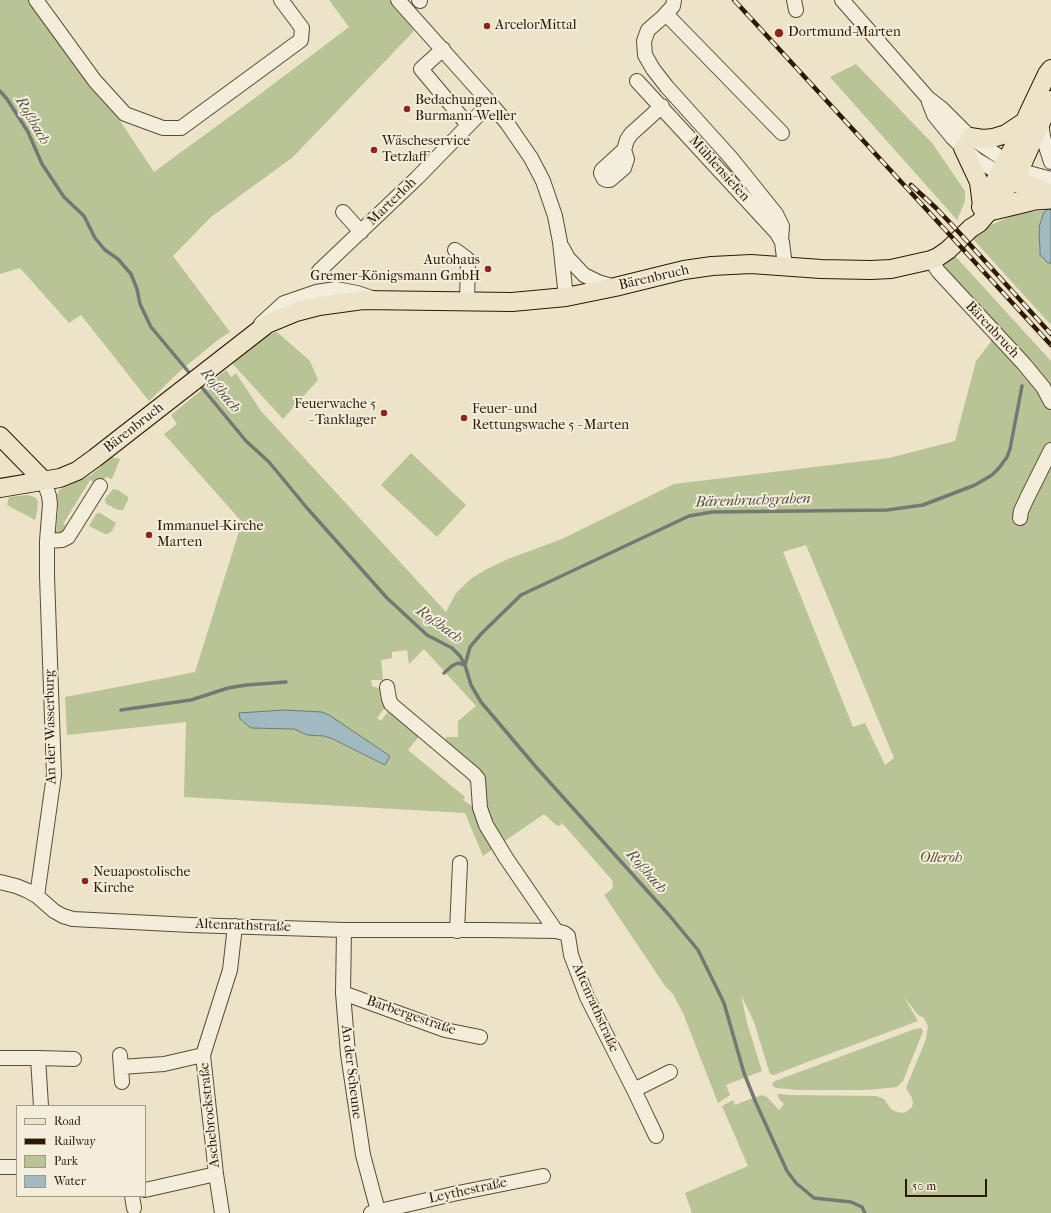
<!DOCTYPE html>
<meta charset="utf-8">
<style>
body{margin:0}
#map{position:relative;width:1051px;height:1213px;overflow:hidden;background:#ece3c9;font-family:"IM FELL French Canon",serif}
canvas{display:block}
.legend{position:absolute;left:16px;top:1105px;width:130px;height:92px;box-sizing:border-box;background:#f3eddc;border:1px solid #a49884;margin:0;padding:5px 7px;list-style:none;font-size:12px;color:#2e1800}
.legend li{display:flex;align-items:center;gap:8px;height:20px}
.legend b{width:20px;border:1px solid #a49884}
.scale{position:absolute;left:905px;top:1179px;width:82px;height:18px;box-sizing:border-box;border:2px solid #2e1800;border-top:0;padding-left:5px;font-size:12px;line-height:14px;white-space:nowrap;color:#2e1800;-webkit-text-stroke:3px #f3eddc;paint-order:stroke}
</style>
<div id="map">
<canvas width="1051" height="1213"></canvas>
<ul class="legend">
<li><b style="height:5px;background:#ece3c9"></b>Road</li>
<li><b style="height:5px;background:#2e1800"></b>Railway</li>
<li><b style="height:11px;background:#b8c396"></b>Park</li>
<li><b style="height:11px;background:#9fbbc1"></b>Water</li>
</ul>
<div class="scale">50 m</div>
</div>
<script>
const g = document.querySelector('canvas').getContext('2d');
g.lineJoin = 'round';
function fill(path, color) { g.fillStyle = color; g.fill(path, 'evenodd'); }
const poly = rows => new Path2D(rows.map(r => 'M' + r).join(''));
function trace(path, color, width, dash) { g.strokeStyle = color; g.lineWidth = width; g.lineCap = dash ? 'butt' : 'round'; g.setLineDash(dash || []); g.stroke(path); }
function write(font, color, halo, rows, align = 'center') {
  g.font = font + ' "IM FELL French Canon",serif'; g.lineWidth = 4; g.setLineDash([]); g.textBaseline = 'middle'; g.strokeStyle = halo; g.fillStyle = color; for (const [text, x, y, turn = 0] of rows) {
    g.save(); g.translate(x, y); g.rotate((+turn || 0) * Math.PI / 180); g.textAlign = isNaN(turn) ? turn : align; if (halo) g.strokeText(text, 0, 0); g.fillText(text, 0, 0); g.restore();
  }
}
const green = poly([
 [0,0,34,0,90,76,154,172,251,101,349,27,329,0,389,0,412,25,414,31,293,157,211,217,173,256,230,332,219,339,180,371,149,401,81,315,69,323,20,268,0,274],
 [856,64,932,143,965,191,965,201,957,220,830,77],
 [1046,210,1044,212,1040,229,1040,255,1048,263,1051,263,1051,325,973,239,980,230,1013,215],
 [955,256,1051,361,1051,1213,692,1213,685,1193,748,1166,722,1106,733,1100,735,1105,761,1095,767,1097,779,1110,784,1104,779,1099,777,1094,790,1095,876,1096,884,1099,891,1109,894,1111,902,1113,906,1112,912,1107,913,1103,912,1098,906,1088,926,1039,928,1026,924,1018,918,1015,904,997,918,1021,802,1064,774,1075,770,1074,754,1022,741,995,747,1023,762,1071,726,1085,730,1095,718,1103,683,1013,673,994,665,986,645,956,604,895,612,889,613,885,612,880,562,823,561,825,557,826,544,814,483,856,465,813,184,797,186,722,67,735,65,697,165,678,195,672,242,522,164,434,177,424,171,415,226,370,231,377,236,373,261,411,446,612,456,593,472,578,487,569,508,559,562,539,674,484,889,458,955,441,976,361,996,335,938,271],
 [806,545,894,758,885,765,865,723,853,727,783,552],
 [424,649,476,706,458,721,458,737,446,737,445,745,481,780,484,814,463,800,465,797,408,750,421,734,389,710,381,721,377,718,386,706,381,689,372,686,371,680,383,680,381,660,392,658,392,652,407,650,409,664],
 [277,332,310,361,318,380,283,419,231,362,260,338],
 [411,453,466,505,437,537,381,485],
 [112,457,120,459,112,479,107,477,105,478,98,484,90,480,63,524,71,529,56,535,58,509,57,496,59,490,91,475],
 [113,489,118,490,128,497,128,500,123,510,118,510,106,504,105,499],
 [28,495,34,497,37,499,38,503,37,512,35,520,7,505,9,497],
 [100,513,116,523,112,531,108,534,105,534,89,526,96,514],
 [921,1028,923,1031,922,1034,903,1081,897,1087,868,1090,798,1090,776,1088,773,1086,772,1084,775,1081,915,1029]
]);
const water = poly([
 [1049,209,1051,210,1051,263,1048,263,1040,255,1040,249,1039,233,1040,229,1039,227,1044,212,1049,209],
 [284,710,322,712,329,715,390,756,385,765,333,739,324,736,307,735,294,729,251,728,240,719,239,713,284,710]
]);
const stream = poly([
 [0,91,7,99,28,132,42,164,64,197,84,216,95,238,105,250,118,259,131,274,137,289,140,304,151,327,192,376],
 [199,384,246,441,269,462,307,508,387,598,427,635,452,648,460,656,465,665,471,685,481,702,536,767,669,915,698,950,724,1003,744,1073,756,1103,787,1171,796,1183,814,1198,851,1202,862,1207,865,1213],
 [465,665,470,647,481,634,521,595,689,516,712,512,887,510,923,505,975,485,992,475,999,468,1007,457,1010,449,1022,386],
 [444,673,452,666,458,663,465,665],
 [121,710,191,700,228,688,246,685,286,682]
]);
const minor = poly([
 [36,0,95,81,125,114,163,128,181,128,301,40,302,28,281,0],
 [398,0,490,103,507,123,531,158,543,181,555,216,560,242,566,297],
 [419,0,420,1],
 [674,0,673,6,663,17,648,30,644,41,645,55,653,69,667,87,731,158,776,214,782,226,781,240],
 [794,0,796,10],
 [842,0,928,98,941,108,970,137,1006,161],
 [666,14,782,133],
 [443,49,421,69,468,125],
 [637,81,777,233,782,242,785,266],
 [929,102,934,115,952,137,963,148,977,160,999,173],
 [1041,121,1043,137,1051,162],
 [624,150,627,159,624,168,610,180,607,180,604,179,601,173,602,170,624,150],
 [624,150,627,140,631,134,662,106],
 [1020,169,1025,172,1051,179],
 [343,212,361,232],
 [562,247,568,258,584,275,598,282,615,287],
 [455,250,466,258,468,260,467,302],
 [931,260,938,271,1024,364,1043,387,1051,402],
 [319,271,417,178,490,103],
 [261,324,284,303,316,292,336,289,357,293,372,298],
 [1020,518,1021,511,1027,498,1051,450],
 [47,541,62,540,68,537,100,486],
 [387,687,389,699,391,704,474,774,478,779,480,808,486,825,506,858,556,931],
 [0,882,16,886,26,890,37,896,54,911,63,916,73,919,191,925,344,930,488,930,556,931,564,933,568,936,571,955,587,997,634,1090,656,1136],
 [37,896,54,775,47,576,47,541,50,504,49,496,44,481],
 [344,930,343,993,348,1054,363,1155,378,1211],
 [457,931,460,863],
 [343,993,445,1030,480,1037],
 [120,1055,122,1082],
 [0,1058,38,1058,41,1106],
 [38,1058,74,1059],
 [121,1067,164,1064,203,1055],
 [634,1090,670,1072],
 [0,1167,17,1167],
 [145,1190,216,1174],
 [132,1196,134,1208],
 [222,1213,216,1174,203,1055,230,970,235,926],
 [371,1213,453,1194,543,1176]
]);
const major = poly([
 [970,137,983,139,993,138,1006,134,1024,122],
 [963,148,979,182,982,206],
 [981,207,1014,146,1029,112,1047,74,1051,69],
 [0,436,44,481],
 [0,488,60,478,77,471,95,458,267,324,296,312,319,306,363,300,512,302,566,297,615,287,684,270,712,266,751,264,821,269,871,270,891,269,931,260,938,257,948,250,971,228,979,223,996,203,1020,169,1051,100]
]);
const highway = poly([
 [1013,180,1051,195],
 [989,210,1035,199,1051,198]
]);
const rail = poly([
 [734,0,1051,345],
 [911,185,936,208,955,228,1051,334]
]);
const markers = [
 [487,26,4,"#8f2418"],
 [779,33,5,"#8f2418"],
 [407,109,4,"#8f2418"],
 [374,150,4,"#8f2418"],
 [488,269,4,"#8f2418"],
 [384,413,4,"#8f2418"],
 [464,418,4,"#8f2418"],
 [149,535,4,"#8f2418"],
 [85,881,4,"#8f2418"]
];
const poiNames = [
 ["ArcelorMittal",495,26],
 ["Dortmund-Marten",788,33],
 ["Bedachungen",415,101],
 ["Burmann-Weller",415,117],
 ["Wäscheservice",382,142],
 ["Tetzlaff",382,158],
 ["Autohaus",480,261,"right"],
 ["Gremer-Königsmann GmbH",480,277,"right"],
 ["Feuerwache 5",376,405,"right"],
 ["- Tanklager",376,421,"right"],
 ["Feuer- und",472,410],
 ["Rettungswache 5 - Marten",472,426],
 ["Immanuel-Kirche",157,527],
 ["Marten",157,543],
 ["Neuapostolische",93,873],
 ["Kirche",93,889]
];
const streetNames = [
 ["Mühlensiefen",719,169,48],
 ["Marterloh",392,202,-44],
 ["Bärenbruch",654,278,-13],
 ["Bärenbruch",992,330,47],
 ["Bärenbruch",134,428,-38],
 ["An der Wasserburg",51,727,-91],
 ["Altenrathstraße",243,926,2],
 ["Altenrathstraße",595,1008,66],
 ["Barbergestraße",411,1016,19],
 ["An der Scheune",351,1072,83],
 ["Aschebrockstraße",210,1115,-96],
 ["Leythestraße",468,1191,-12]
];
const parkNames = [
 ["Olleroh",941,859]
];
const waterNames = [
 ["Roßbach",32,121,60],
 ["Roßbach",220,391,50],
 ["Bärenbruchgraben",753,501,-2],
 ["Roßbach",439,625,36],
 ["Roßbach",646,872,49]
];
fill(green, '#b8c396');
fill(water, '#9fbbc1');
trace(water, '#727a74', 1);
trace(stream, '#727a74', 3.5);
trace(minor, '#5e4b32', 16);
trace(major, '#2e1800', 20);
trace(highway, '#2e1800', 23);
trace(minor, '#f3eddc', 14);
trace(major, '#ece3c9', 18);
trace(highway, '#ece3c9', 21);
trace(rail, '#2e1800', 4.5);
trace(rail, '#f3eddc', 3, [9]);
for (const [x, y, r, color] of markers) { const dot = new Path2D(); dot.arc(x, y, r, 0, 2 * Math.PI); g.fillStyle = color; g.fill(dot); trace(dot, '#f3eddc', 1.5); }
write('14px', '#2e1800', '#f3eddc', poiNames, 'left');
write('14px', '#2e1800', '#f3eddc', streetNames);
write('italic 14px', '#574b2d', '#f3eddc', parkNames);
write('italic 15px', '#565144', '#f3eddc', waterNames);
</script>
